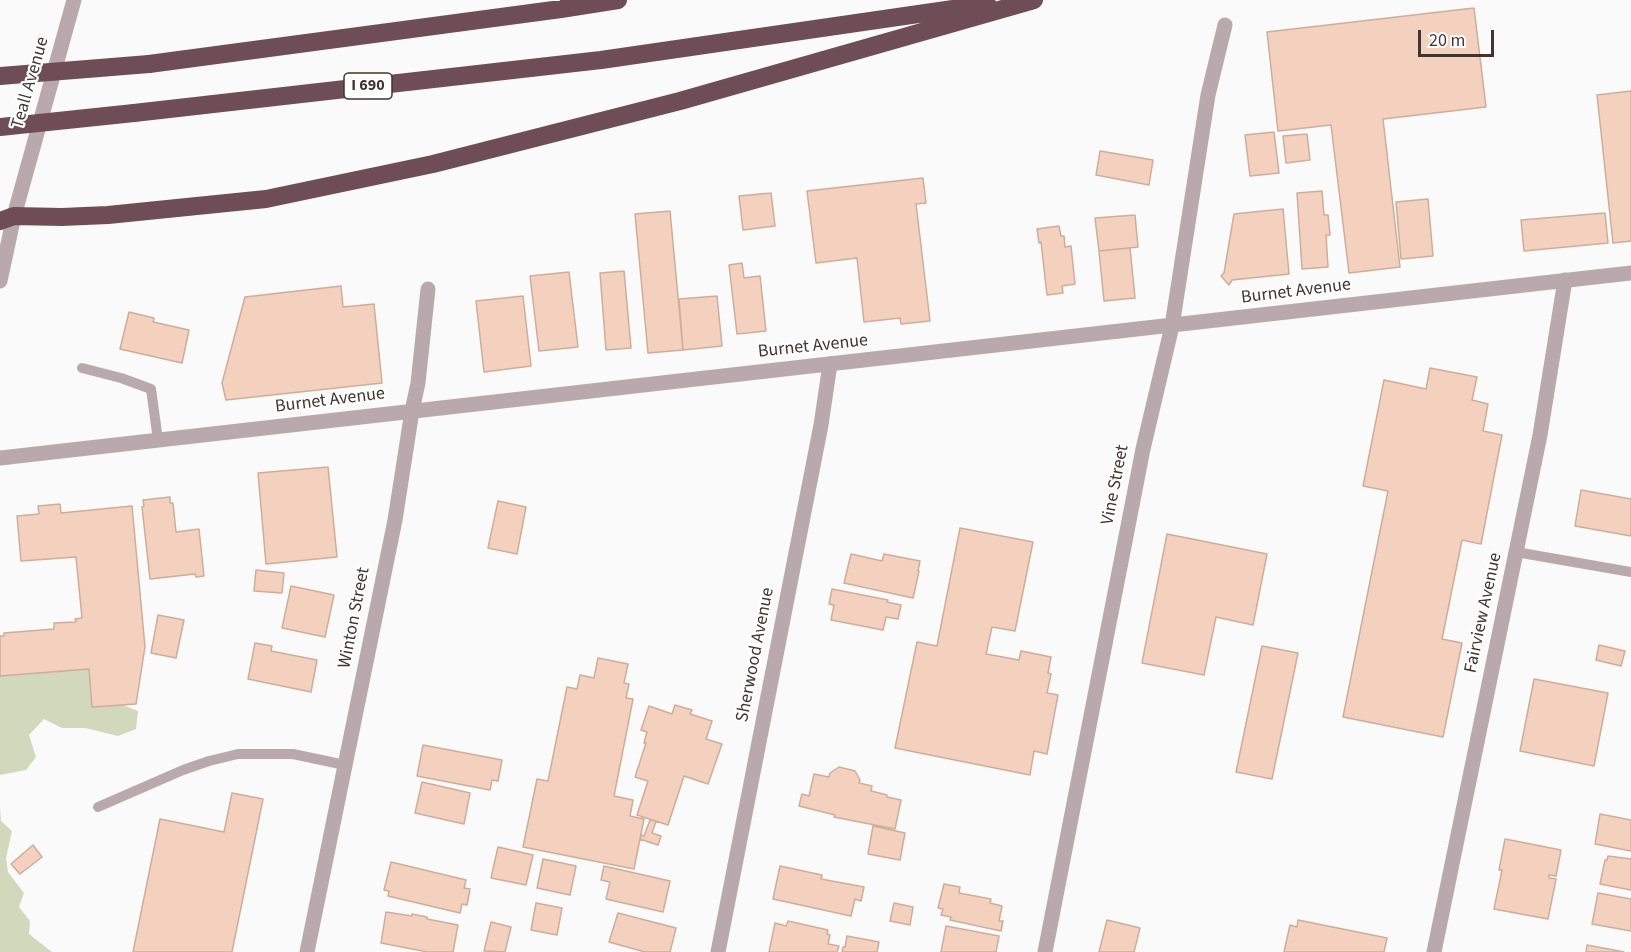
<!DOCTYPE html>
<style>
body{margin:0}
#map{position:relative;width:1631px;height:952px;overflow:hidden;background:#fafafa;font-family:"Source Sans 3",sans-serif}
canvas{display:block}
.scale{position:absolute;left:1418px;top:30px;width:76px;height:27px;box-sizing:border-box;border:3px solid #42352d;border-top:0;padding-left:8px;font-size:18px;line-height:21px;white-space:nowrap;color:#42352d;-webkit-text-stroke:4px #fff;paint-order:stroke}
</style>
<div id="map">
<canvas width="1631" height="952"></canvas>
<div class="scale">20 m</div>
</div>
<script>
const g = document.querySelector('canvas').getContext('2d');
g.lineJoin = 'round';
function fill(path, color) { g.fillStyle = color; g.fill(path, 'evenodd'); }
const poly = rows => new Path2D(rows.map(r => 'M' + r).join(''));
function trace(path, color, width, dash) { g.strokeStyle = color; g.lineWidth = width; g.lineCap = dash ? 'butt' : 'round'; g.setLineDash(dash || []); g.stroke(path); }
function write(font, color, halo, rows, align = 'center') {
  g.font = font + ' "Source Sans 3",sans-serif'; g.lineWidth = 4.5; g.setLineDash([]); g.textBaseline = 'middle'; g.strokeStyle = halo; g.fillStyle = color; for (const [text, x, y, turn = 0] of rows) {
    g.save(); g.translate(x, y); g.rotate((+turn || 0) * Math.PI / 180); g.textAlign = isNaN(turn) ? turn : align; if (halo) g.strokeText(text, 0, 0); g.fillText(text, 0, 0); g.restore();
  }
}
const green = poly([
 [89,669,92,707,123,705,138,711,136,729,118,736,85,728,62,728,44,719,29,735,36,757,26,770,0,775,0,676],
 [0,807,1,821,12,831,6,858,8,872,24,893,19,907,30,921,29,934,52,952,0,952]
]);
const building = poly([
 [1474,8,1486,107,1383,119,1400,267,1349,273,1331,125,1278,131,1267,32,1474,8],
 [1631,91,1631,241,1613,243,1597,95,1631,91],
 [1274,132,1279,173,1250,176,1245,135,1274,132],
 [1307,134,1310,160,1286,163,1283,136,1307,134],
 [1100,151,1153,160,1149,185,1096,175,1100,151],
 [923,178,926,203,916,204,930,321,901,324,900,318,864,322,857,258,816,263,807,191,923,178],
 [1322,191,1324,215,1328,215,1330,235,1326,235,1328,267,1302,269,1297,193,1322,191],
 [771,193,775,226,743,230,739,196,771,193],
 [1428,199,1433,256,1401,259,1396,202,1428,199],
 [1283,209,1289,274,1232,280,1229,285,1221,276,1224,273,1234,214,1283,209],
 [670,211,683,350,648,353,635,214,670,211],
 [1605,213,1608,243,1524,251,1521,220,1605,213],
 [1135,215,1138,247,1099,251,1095,218,1135,215],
 [1059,226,1061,236,1064,236,1065,247,1071,246,1075,284,1062,286,1063,293,1047,295,1041,242,1039,243,1037,229,1059,226],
 [1130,248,1135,298,1104,301,1099,251,1130,248],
 [742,263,744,278,760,276,766,331,737,334,729,265,742,263],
 [624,271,631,348,606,350,600,273,624,271],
 [569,272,578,347,539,351,530,276,569,272],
 [341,286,343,307,374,304,382,383,226,400,222,383,245,297,341,286],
 [523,296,531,366,484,372,476,301,523,296],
 [717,296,722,346,683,350,679,299,717,296],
 [129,312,154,318,153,322,189,330,182,363,120,349,129,312],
 [1430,368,1477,377,1472,400,1488,404,1483,431,1502,435,1481,544,1462,540,1442,639,1462,643,1443,737,1343,717,1388,491,1363,486,1384,380,1426,389,1430,368],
 [328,467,337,557,266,564,258,473,328,467],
 [1581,490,1631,499,1631,536,1575,526,1581,490],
 [170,497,170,503,173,503,176,532,199,529,204,576,196,577,195,574,150,579,142,507,144,506,143,500,170,497],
 [498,501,526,507,517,554,488,548,498,501],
 [60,504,61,513,132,506,145,647,136,704,92,707,89,669,0,676,0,636,4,636,4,633,54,629,54,623,76,622,75,619,82,618,76,557,21,561,17,516,39,514,38,506,60,504],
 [960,528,1033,542,1015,631,992,627,986,654,1019,660,1021,651,1051,657,1048,673,1051,674,1047,693,1058,695,1047,754,1034,751,1030,775,895,748,917,642,937,646,960,528],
 [1167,534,1267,554,1253,625,1216,617,1204,675,1142,663,1167,534],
 [851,554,882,561,884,554,920,561,918,571,919,571,913,598,844,583,851,554],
 [256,570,284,573,282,593,254,591,256,570],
 [291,586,334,595,325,637,282,628,291,586],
 [832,589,888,600,887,602,901,605,898,619,886,617,883,630,831,620,834,605,829,604,832,589],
 [158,615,184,620,176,658,151,653,158,615],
 [255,643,272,646,271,651,317,660,311,692,248,679,255,643],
 [1599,645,1625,651,1621,666,1596,660,1599,645],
 [1262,646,1298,653,1272,779,1236,772,1262,646],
 [598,658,628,664,624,683,629,684,626,698,633,699,614,796,633,800,630,816,644,819,634,869,523,847,537,779,548,781,567,687,577,689,580,675,594,678,598,658],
 [1534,679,1608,693,1594,766,1520,751,1534,679],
 [675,705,692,710,690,714,712,721,706,739,722,744,708,784,684,776,668,825,637,815,648,781,635,777,646,743,644,743,647,732,641,730,649,706,672,714,675,705],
 [423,745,502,760,498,781,492,780,490,790,417,776,423,745],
 [839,767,855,771,860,780,859,783,872,786,871,791,887,795,887,797,901,800,895,829,834,817,835,815,799,806,802,794,809,796,814,774,829,777,830,773,839,767],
 [422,782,470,793,464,824,415,813,422,782],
 [232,793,263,799,232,952,133,952,160,819,224,832,232,793],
 [1600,814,1631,820,1631,851,1595,844,1600,814],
 [650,820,656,821,652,833,661,836,658,845,640,839,641,835,644,836,650,820],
 [873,826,905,833,900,860,868,854,873,826],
 [1505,839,1561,850,1556,876,1549,875,1549,878,1556,879,1548,919,1494,909,1502,870,1499,870,1505,839],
 [33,845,42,857,20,874,11,864,33,845],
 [498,847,533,855,526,885,491,878,498,847],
 [1608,856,1631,859,1631,890,1600,884,1605,860,1607,860,1608,856],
 [543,859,576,866,570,895,537,888,543,859],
 [391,862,466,880,464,888,470,889,467,905,462,904,460,913,388,896,389,891,384,890,391,862],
 [604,866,670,881,663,912,606,899,610,882,601,880,604,866],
 [780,866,822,875,821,879,864,887,861,901,855,899,851,916,773,899,780,866],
 [944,884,960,887,959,893,991,899,990,903,1002,906,999,921,1003,921,1001,931,950,920,951,917,941,915,943,909,938,908,944,884],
 [1598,893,1631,899,1631,931,1592,924,1598,893],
 [536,903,562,908,557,935,531,930,536,903],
 [894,903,913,907,910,925,890,921,894,903],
 [386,912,412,916,412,914,427,917,427,919,458,925,453,952,428,952,381,943,386,912],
 [618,913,676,928,670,952,645,952,609,942,618,913],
 [1107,920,1140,928,1134,952,1099,952,1107,920],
 [1298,920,1387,938,1384,952,1284,952,1290,925,1297,927,1298,920],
 [788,921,828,930,827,934,830,935,828,944,839,946,837,952,769,952,775,923,786,926,788,921],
 [491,922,511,927,505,952,484,951,491,922],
 [946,926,999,936,996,952,941,952,946,926],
 [847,936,879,942,877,952,842,952,843,947,845,947,847,936],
 [1587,945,1624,952,1586,952,1587,945]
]);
const service = poly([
 [82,368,121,378,151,389,158,440],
 [1516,552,1631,572],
 [98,807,183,770,209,761,238,754,293,754,345,765]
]);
const minor = poly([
 [307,952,395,520,412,411,418,383,428,289],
 [718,952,821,425,830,364],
 [1045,952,1143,449,1172,326,1208,95,1225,25],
 [1434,952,1540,435,1565,280]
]);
const tertiary = poly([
 [0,281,14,216,74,0],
 [0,458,1631,273]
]);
const motorway = poly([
 [149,64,561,9,618,0],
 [134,113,601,60,987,4],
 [0,221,14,216,62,217,108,215,266,199,433,164,680,101,1034,0]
]);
const motorwayBridge = poly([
 [0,76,149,64],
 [0,127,134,113]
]);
const shields = [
 [368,86,48]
];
const shieldNames = [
 ["I 690",368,86]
];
const streetNames = [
 ["Teall Avenue",31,83,-74],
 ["Burnet Avenue",1296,292,-7],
 ["Burnet Avenue",813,347,-6],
 ["Burnet Avenue",330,401,-7],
 ["Vine Street",1116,485,-79],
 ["Fairview Avenue",1484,613,-78],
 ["Winton Street",355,618,-79],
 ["Sherwood Avenue",756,655,-79]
];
fill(green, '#d2d8bc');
fill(building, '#f4d1be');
trace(building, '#cead9a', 1.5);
trace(service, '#baa9ac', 10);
trace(minor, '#baa9ac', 15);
trace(tertiary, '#baa9ac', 15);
trace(motorway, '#6f4d56', 18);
trace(motorwayBridge, '#6f4d56', 18);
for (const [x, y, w] of shields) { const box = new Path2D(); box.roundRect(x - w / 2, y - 13, w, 26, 4.5); g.fillStyle = '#fff'; g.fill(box); trace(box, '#42352d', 1.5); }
write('bold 16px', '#42352d', null, shieldNames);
write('18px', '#42352d', '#fff', streetNames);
</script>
